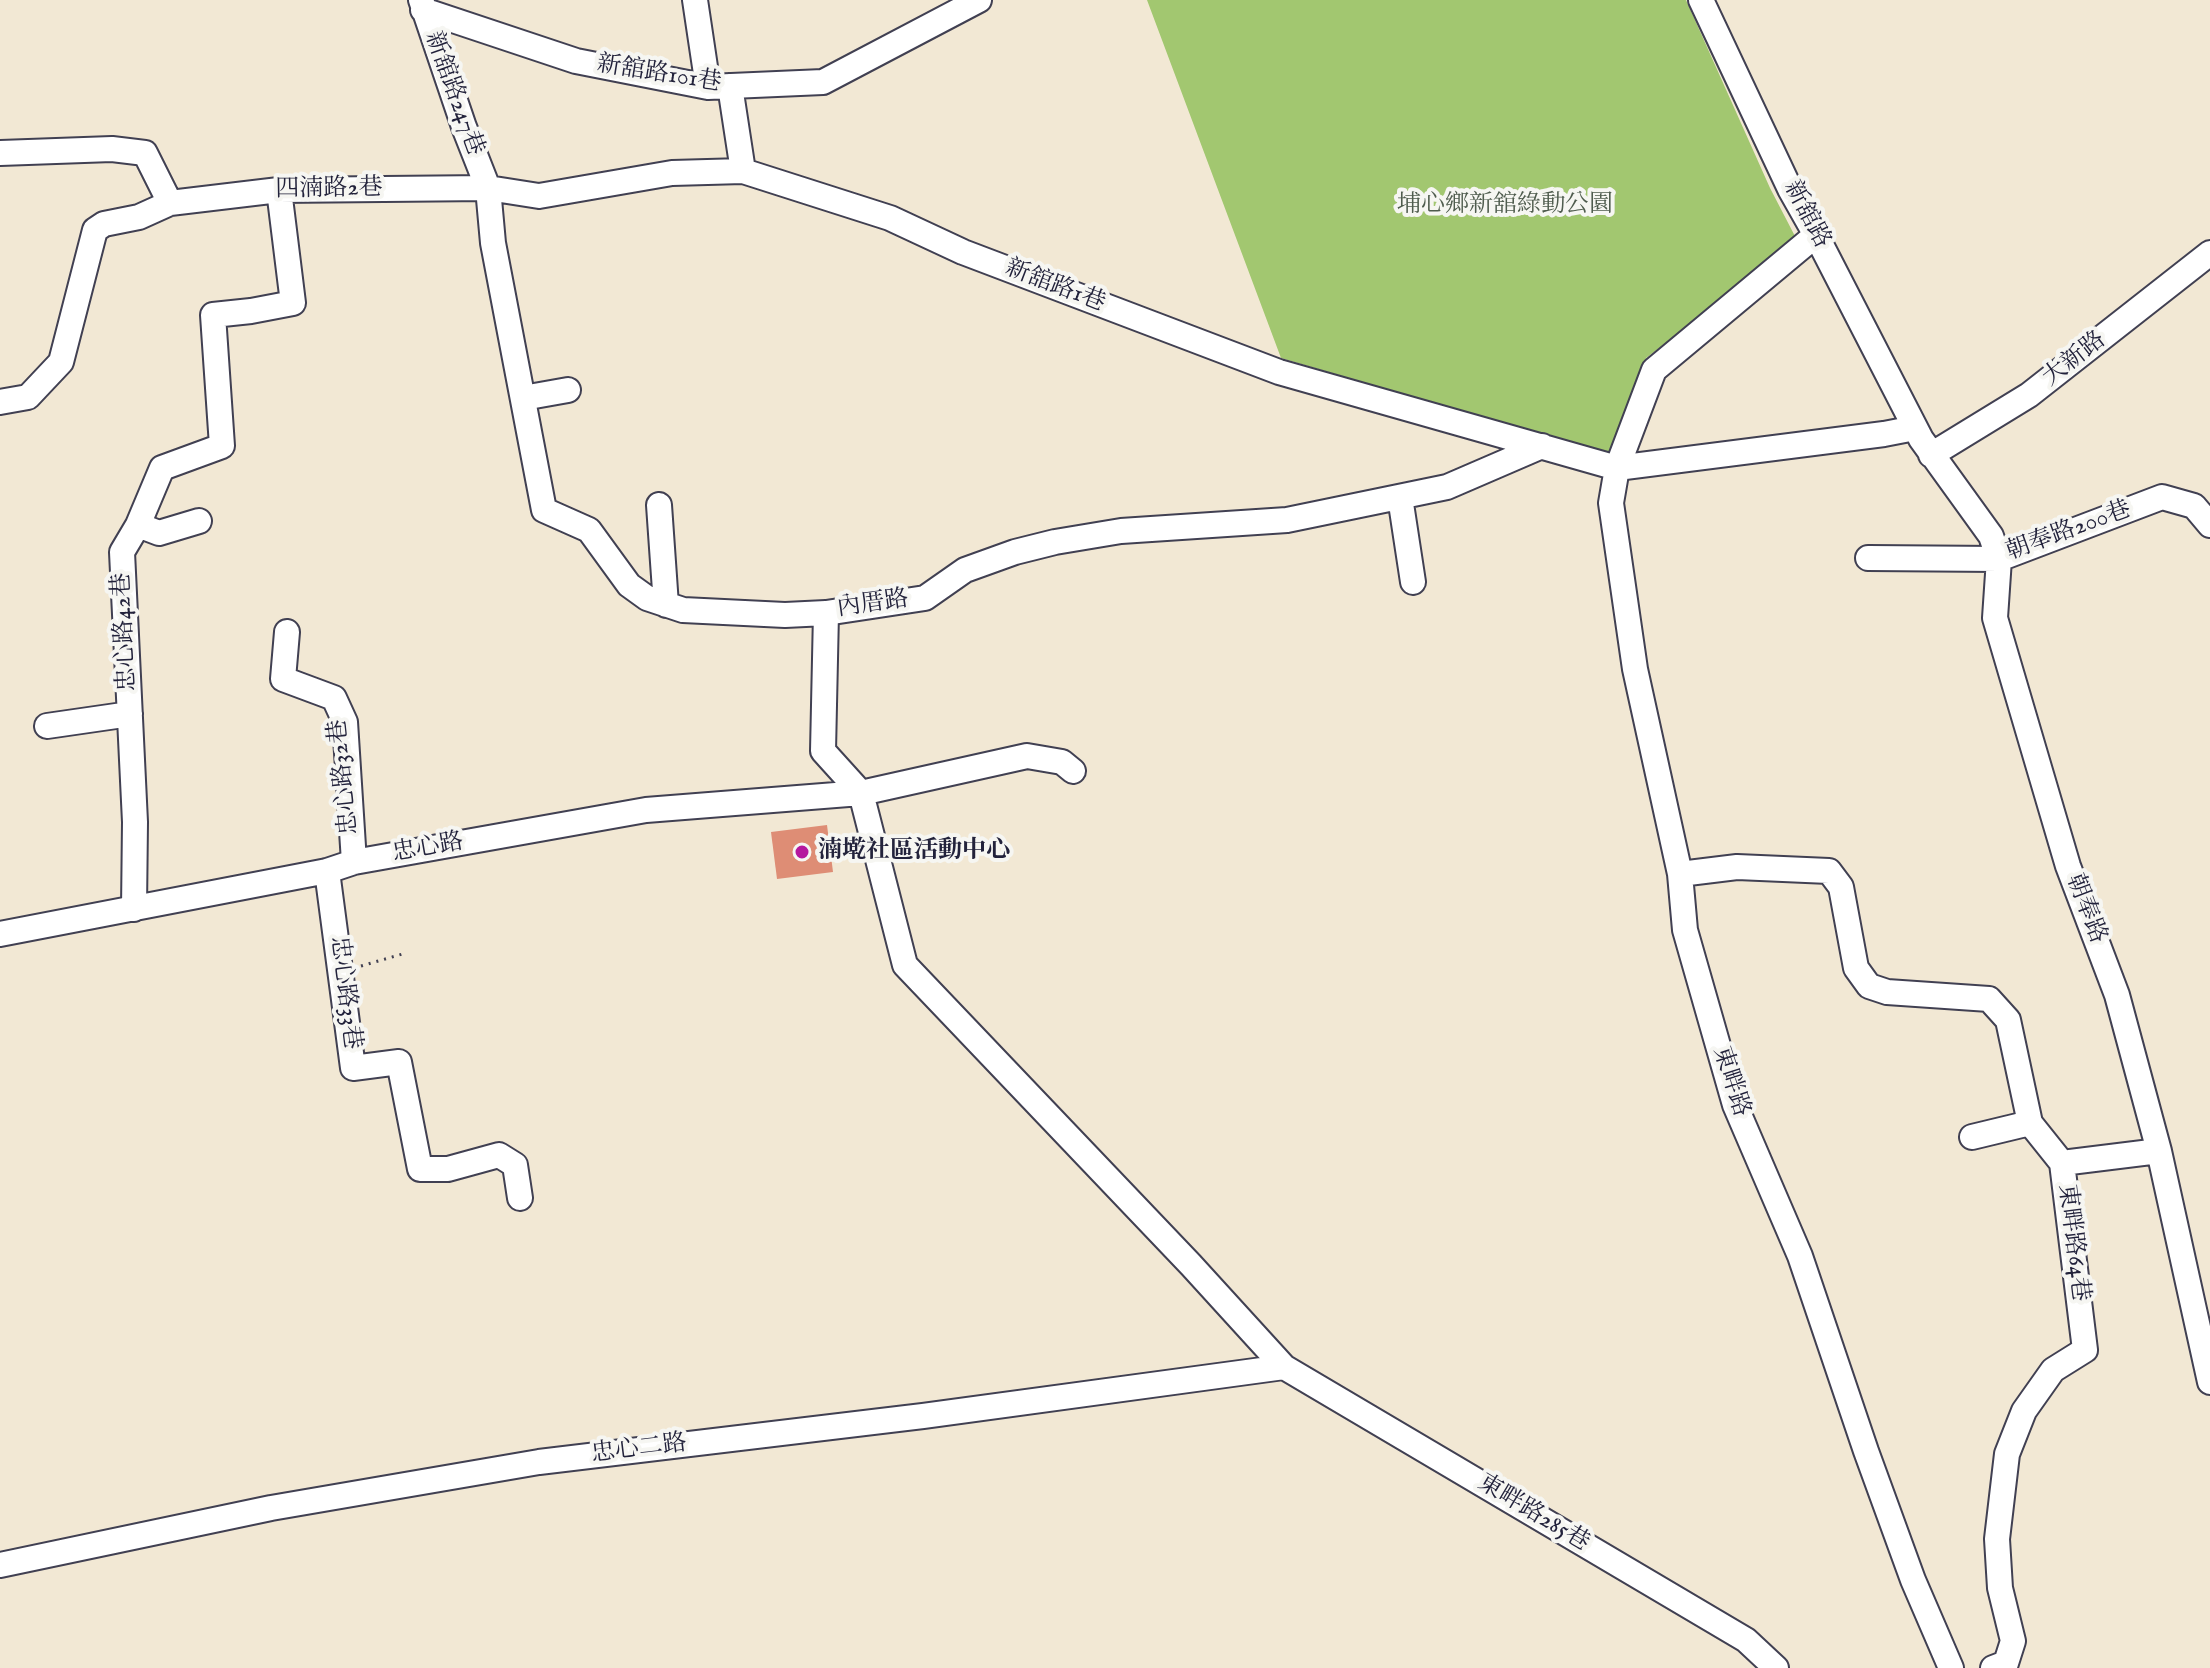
<!DOCTYPE html>
<meta charset="utf-8">
<style>
body{margin:0}
canvas{display:block;background:#f2e8d4}
</style>
<canvas width="2210" height="1668"></canvas>
<script>
const g = document.querySelector('canvas').getContext('2d');
g.lineJoin = 'round';
function fill(path, color) { g.fillStyle = color; g.fill(path, 'evenodd'); }
const poly = rows => new Path2D(rows.map(r => 'M' + r).join(''));
function trace(path, color, width, dash) { g.strokeStyle = color; g.lineWidth = width; g.lineCap = dash ? 'butt' : 'round'; g.setLineDash(dash || []); g.stroke(path); }
function write(font, color, halo, rows, align = 'center') {
  g.font = font + ' "IM FELL English","Noto Serif TC",serif'; g.lineWidth = 8; g.setLineDash([]); g.textBaseline = 'middle'; g.strokeStyle = halo; g.fillStyle = color; for (const [text, x, y, turn = 0] of rows) {
    g.save(); g.translate(x, y); g.rotate((+turn || 0) * Math.PI / 180); g.textAlign = isNaN(turn) ? turn : align; if (halo) g.strokeText(text, 0, 0); g.fillText(text, 0, 0); g.restore();
  }
}
const green = poly([
 [1147,0,1686,0,1770,188,1798,242,1646,358,1614,456,1281,358]
]);
const building = poly([
 [827,825,833,872,777,879,771,832]
]);
const path = poly([
 [361,966,406,953]
]);
const minor = poly([
 [421,0,464,127,488,188,493,243,544,510,589,530,629,585,647,598,683,610,785,615,826,613,925,598,965,570,1015,552,1055,542,1121,531,1287,520,1447,487,1542,446],
 [695,0,708,87],
 [1701,0,1790,189,1816,235,1921,439,1991,536,1999,559,1995,618,2068,866,2117,995,2159,1151,2210,1382],
 [423,10,576,61,708,87,823,82,979,0],
 [730,86,743,171],
 [0,153,112,149,145,153,170,203],
 [1816,235,1654,370,1617,468,1611,503,1635,669,1680,874,1685,930,1735,1105,1800,1256,1866,1451,1913,1580,1951,1668],
 [523,398,568,390],
 [0,402,28,397,61,362,95,230,104,224,139,217,170,203,279,190,488,188,539,196,672,173,743,171,890,218,963,252,1279,372,1617,468,1884,434,1915,428],
 [1931,455,2029,395,2210,253],
 [1400,497,1413,582],
 [659,505,666,605],
 [138,525,159,533,199,521],
 [1868,558,1999,559,2162,497,2194,506,2210,525],
 [826,613,823,751,861,793,905,965,1191,1265,1284,1367,1746,1640,1776,1668],
 [287,632,283,679,334,698,345,722,354,862],
 [47,726,130,714],
 [327,871,353,1068,399,1062,420,1169,448,1169,499,1155,515,1165,520,1198],
 [1680,874,1737,867,1829,871,1841,887,1856,968,1869,986,1887,992,1989,999,2008,1020,2030,1123,2062,1163,2085,1350,2053,1370,2024,1411,2007,1454,1997,1539,2000,1588,2013,1641,2006,1663,1993,1668],
 [134,909,135,822,122,552,138,525,162,468,222,446,213,315,251,311,293,303,279,190],
 [0,934,327,871,354,862,646,810,861,793,1027,756,1062,762,1073,771],
 [1972,1137,2030,1123],
 [2062,1163,2159,1151],
 [0,1565,271,1508,539,1462,923,1416,1284,1367]
]);
const markers = [
 [802,852,8,"#b5179e"]
];
const streetNames = [
 ["新舘路101巷",659,75,9],
 ["新舘路247巷",453,94,70],
 ["四湳路2巷",329,190,-1],
 ["新舘路",1806,215,62],
 ["新舘路1巷",1055,287,21],
 ["大新路",2075,360,-38],
 ["朝奉路200巷",2069,532,-20],
 ["內厝路",873,605,-8],
 ["忠心路42巷",126,632,-93],
 ["忠心路32巷",345,777,-96],
 ["忠心路",428,849,-10],
 ["朝奉路",2085,909,69],
 ["忠心路33巷",344,993,83],
 ["東畔路",1730,1082,72],
 ["東畔路64巷",2072,1243,83],
 ["忠心二路",639,1450,-7],
 ["東畔路285巷",1533,1514,31]
];
const parkNames = [
 ["埔心鄉新舘綠動公園",1505,206]
];
const poiNames = [
 ["湳墘社區活動中心",818,852]
];
fill(green, '#a2c770');
fill(building, '#de8d75');
trace(minor, '#414052', 28);
trace(path, '#414052', 3, [2, 6]);
trace(minor, '#fff', 24);
for (const [x, y, r, color] of markers) { const dot = new Path2D(); dot.arc(x, y, r, 0, 2 * Math.PI); g.fillStyle = color; g.fill(dot); trace(dot, '#f6f6f2', 3); }
write('24px', '#22223b', '#f6f6f2', streetNames);
write('24px', '#4f5c4e', '#f6f6f2', parkNames);
write('bold 24px', '#22223b', '#f6f6f2', poiNames, 'left');
</script>
